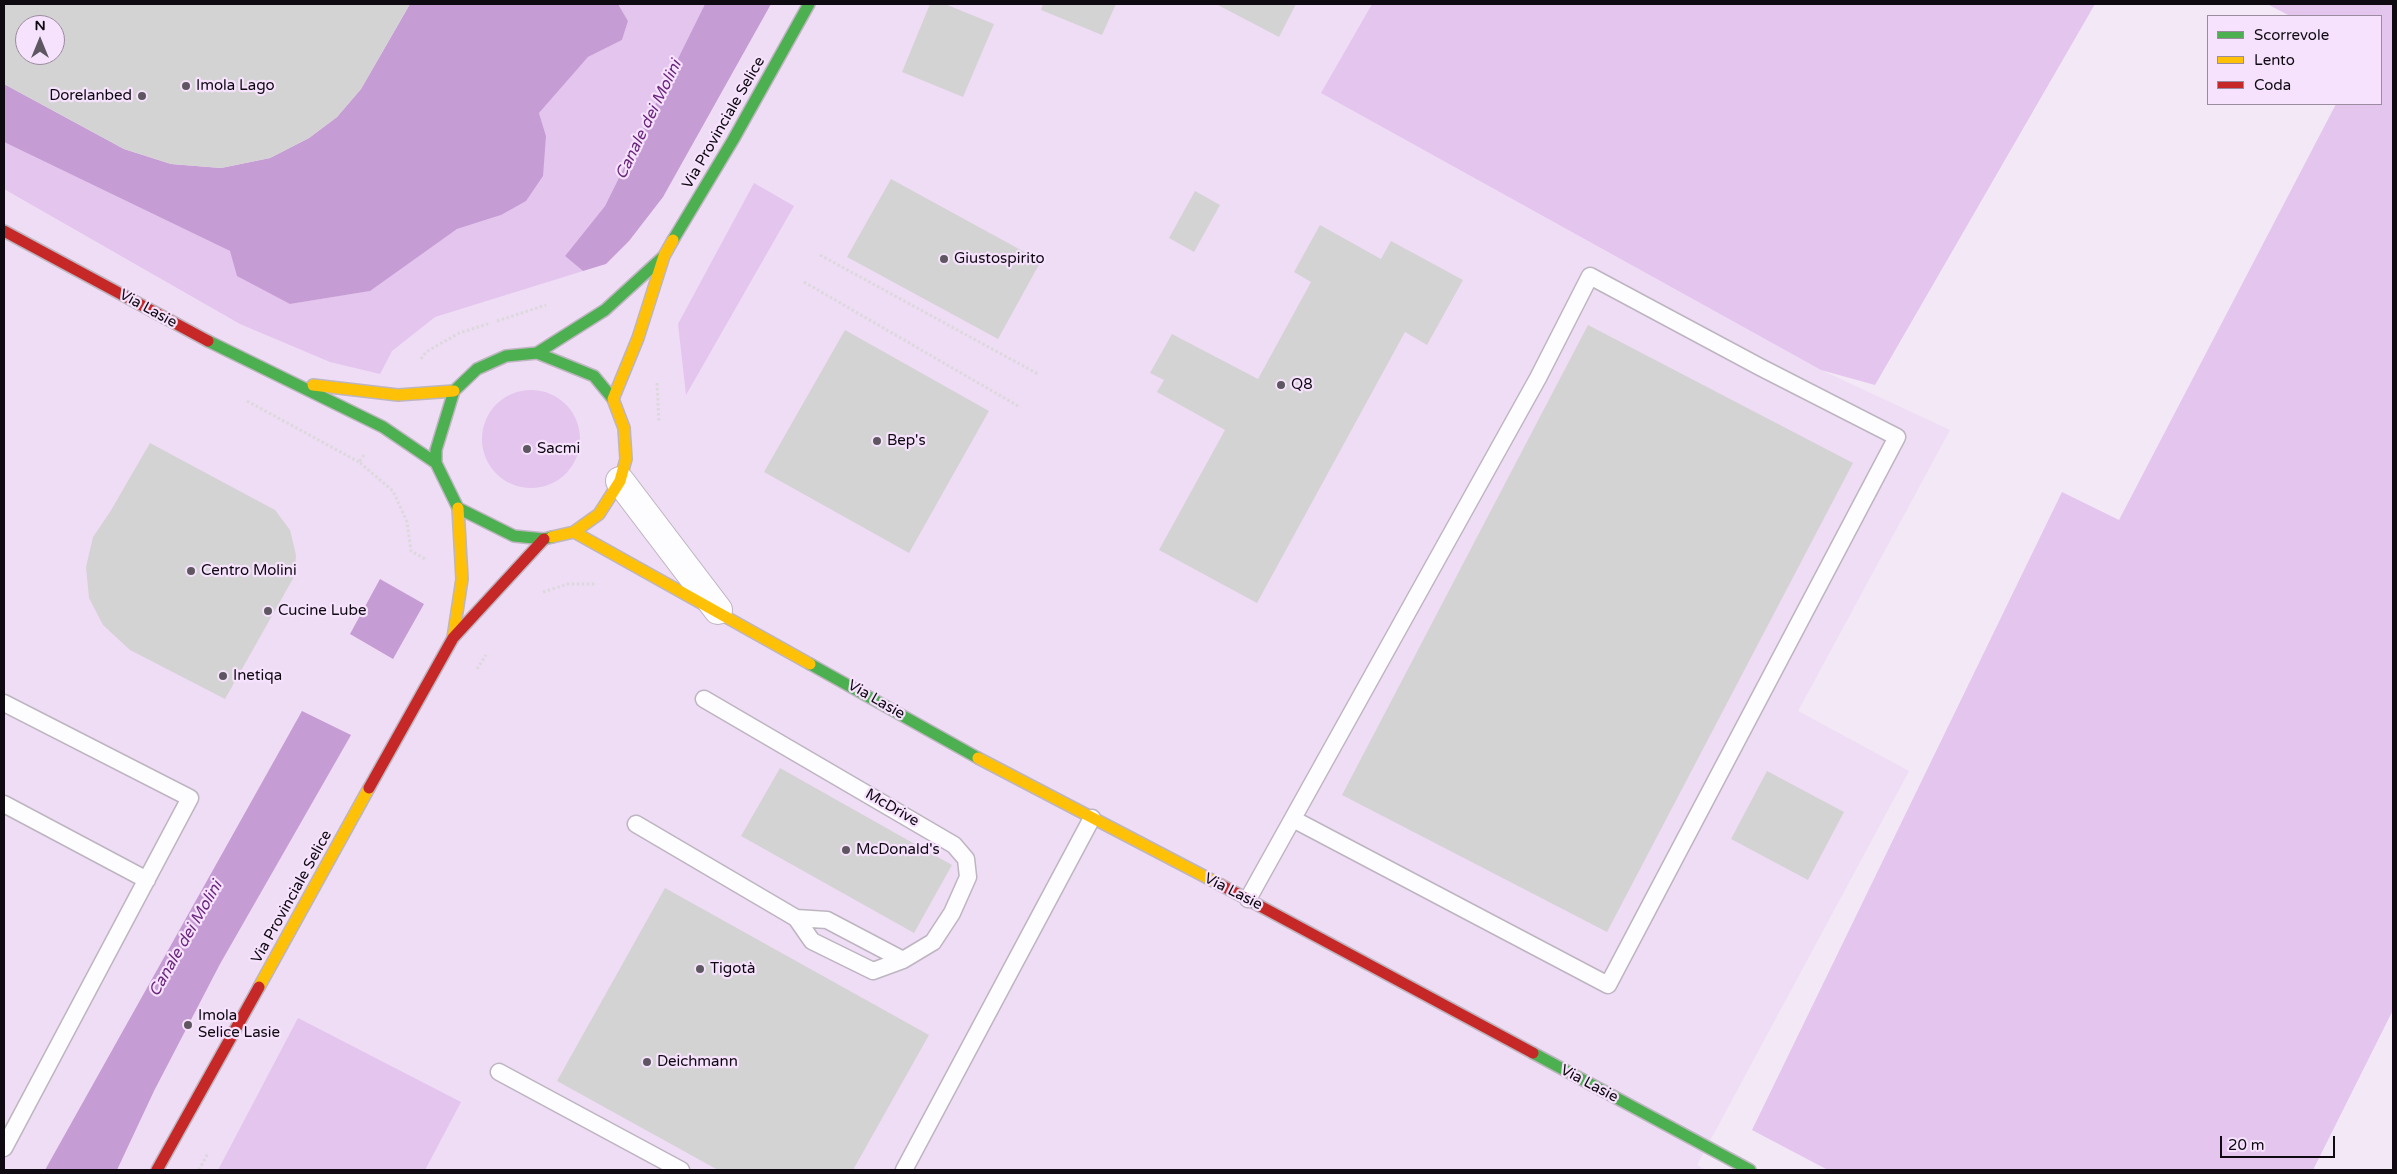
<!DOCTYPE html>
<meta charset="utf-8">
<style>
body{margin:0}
#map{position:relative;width:2397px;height:1174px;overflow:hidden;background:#f2e8f6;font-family:"Varela Round",sans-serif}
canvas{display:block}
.frame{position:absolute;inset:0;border:5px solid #0f0911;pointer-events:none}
.legend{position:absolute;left:2207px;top:15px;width:175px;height:90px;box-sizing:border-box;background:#f6e2fc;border:1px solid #9a8b9e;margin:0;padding:6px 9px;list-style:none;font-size:15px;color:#0f0911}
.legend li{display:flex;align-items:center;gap:10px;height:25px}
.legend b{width:25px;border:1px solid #9a8b9e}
.north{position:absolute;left:15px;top:15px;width:50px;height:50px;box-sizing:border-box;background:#f6e2fc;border:1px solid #9a8b9e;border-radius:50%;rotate:0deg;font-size:14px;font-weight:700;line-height:20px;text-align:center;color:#0f0911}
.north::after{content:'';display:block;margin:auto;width:18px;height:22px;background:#5e5761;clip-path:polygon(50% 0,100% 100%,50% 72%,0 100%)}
.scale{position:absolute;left:2220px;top:1136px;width:115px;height:22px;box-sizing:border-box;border:2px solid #0f0911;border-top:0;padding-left:6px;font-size:15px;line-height:18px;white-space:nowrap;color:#0f0911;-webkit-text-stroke:4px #f6e2fc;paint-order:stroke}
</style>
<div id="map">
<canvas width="2397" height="1174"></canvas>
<div class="frame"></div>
<ul class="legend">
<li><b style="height:6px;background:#4caf50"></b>Scorrevole</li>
<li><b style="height:6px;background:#ffc107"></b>Lento</li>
<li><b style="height:6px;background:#c62828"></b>Coda</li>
</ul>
<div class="north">N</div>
<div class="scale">20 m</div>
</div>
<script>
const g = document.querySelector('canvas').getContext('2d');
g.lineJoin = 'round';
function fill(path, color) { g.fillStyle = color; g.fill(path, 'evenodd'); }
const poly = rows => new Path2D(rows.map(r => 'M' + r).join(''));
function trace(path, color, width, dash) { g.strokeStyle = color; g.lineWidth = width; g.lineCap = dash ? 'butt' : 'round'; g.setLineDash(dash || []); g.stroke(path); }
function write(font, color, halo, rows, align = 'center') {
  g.font = font + ' "Varela Round",sans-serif'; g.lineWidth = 4.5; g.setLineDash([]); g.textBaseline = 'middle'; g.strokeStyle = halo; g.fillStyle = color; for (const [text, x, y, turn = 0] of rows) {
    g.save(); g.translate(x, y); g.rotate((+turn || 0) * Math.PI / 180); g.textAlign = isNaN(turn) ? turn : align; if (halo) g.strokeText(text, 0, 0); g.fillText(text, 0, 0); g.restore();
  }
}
const built = poly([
 [4,4,1372,4,1322,93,1821,370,1950,430,1798,711,1909,771,1697,1165,1706,1170,4,1170],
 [25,25,55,25,55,55,25,55]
]);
const green = poly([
 [618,4,705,4,605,206,565,256,583,271,435,317,392,351,380,374,330,362,240,324,4,189,4,142,230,251,290,304,369,291,457,229,501,215,546,136,539,113,588,57,622,40,628,21],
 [1372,4,2095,4,1875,385,1821,370,1321,93],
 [2267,4,2393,4,2393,1010,2313,1170,1828,1170,1752,1130,2062,492,2119,520,2336,104,2381,104,2381,16,2290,16],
 [754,183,794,206,686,395,678,324],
 '482 439a49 49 0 1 1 98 0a49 49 0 1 1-98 0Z',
 [298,1018,461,1102,425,1170,218,1170]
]);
const water = poly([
 [410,4,618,4,628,21,622,40,588,57,539,113,546,136,543,176,526,201,501,215,457,229,370,291,290,304,237,276,230,251,4,142,4,84,124,149,171,164,221,168,270,158,309,138,337,117,361,89],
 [705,4,771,4,663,197,629,241,606,264,583,271,565,256,605,206],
 [380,579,424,604,393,659,350,634],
 [302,711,351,735,220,964,154,1091,117,1170,45,1170]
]);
const building = poly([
 [4,4,410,4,361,89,337,117,309,138,270,158,221,168,171,164,124,149,4,84],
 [25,25,55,25,55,55,25,55],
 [930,4,945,4,994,24,963,97,902,72],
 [1043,4,1116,4,1102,35,1041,10],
 [1216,4,1296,4,1279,37],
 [891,179,1041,261,998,339,847,257],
 [1195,191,1220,205,1194,252,1169,238],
 [1320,225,1381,259,1391,241,1463,280,1427,345,1405,332,1257,603,1159,550,1225,430,1157,392,1164,380,1150,373,1172,334,1258,379,1311,282,1294,272],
 [1588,325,1853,463,1607,932,1342,795],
 [845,330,989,411,909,553,764,472],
 [150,443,275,510,290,530,296,555,295,575,225,699,130,650,103,625,89,598,86,567,93,537,110,512],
 [780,768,952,865,914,933,741,836],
 [1767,771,1844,812,1808,880,1731,839],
 [665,888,929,1035,853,1170,718,1170,557,1081]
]);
const path = poly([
 [820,255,1038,374],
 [804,282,1018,406],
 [497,321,546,305],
 [421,359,426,352,459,333,491,323],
 [657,383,659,422],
 [247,401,359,462],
 [364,455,359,462,393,491,407,522,411,551,427,560],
 [543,592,568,584,596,584],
 [477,669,486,655],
 [199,1170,208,1153]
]);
const lane = poly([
 [4,703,190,798,4,1148],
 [4,804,147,880],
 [636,824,796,918,812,941,873,971,903,960,933,942,952,913,968,877,966,859,954,845,704,699],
 [1248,899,1538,378,1590,276,1760,367,1897,437,1608,985,1293,819],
 [796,918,827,920,903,960],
 [499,1072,681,1170],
 [904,1170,1092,818]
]);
const street = poly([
 [620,481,718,610]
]);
const fast = poly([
 [673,240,733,140,809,4],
 [208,341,383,427,436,463],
 [537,353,605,310,663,257],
 [552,537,544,539,514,536,458,508,436,463,436,450,454,391,477,369,506,356,537,353,594,376,613,399],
 [810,664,978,758],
 [1533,1053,1750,1170]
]);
const slow = poly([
 [313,385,398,395,454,391],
 [574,532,810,664],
 [552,537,574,532,599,514,620,481,626,459,624,428,613,399,638,338,664,256,673,240],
 [453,638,462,579,458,508],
 [978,758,1221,885],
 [259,987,369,788]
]);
const jam = poly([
 [4,231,208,341],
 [369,788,453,638,544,539],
 [1221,885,1533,1053],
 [157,1170,259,987]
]);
const markers = [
 [186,86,5,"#5e5761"],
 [142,96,5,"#5e5761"],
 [944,259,5,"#5e5761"],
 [1281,385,5,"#5e5761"],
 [877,441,5,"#5e5761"],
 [527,449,5,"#5e5761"],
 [191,571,5,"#5e5761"],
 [268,611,5,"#5e5761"],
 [223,676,5,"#5e5761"],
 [846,850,5,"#5e5761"],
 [700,969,5,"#5e5761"],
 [188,1025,5,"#5e5761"],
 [647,1062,5,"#5e5761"]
];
const poiNames = [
 ["Imola Lago",196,86],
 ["Dorelanbed",132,96,"right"],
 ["Giustospirito",954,259],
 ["Q8",1291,385],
 ["Bep's",887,441],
 ["Sacmi",537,449],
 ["Centro Molini",201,571],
 ["Cucine Lube",278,611],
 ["Inetiqa",233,676],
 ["McDonald's",856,850],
 ["Tigotà",710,969],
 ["Imola",198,1016],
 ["Selice Lasie",198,1033],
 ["Deichmann",657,1062]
];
const streetNames = [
 ["Via Provinciale Selice",724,123,-60],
 ["Via Lasie",148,309,29],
 ["Via Lasie",876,700,30],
 ["McDrive",892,808,30],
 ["Via Lasie",1233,892,27],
 ["Via Provinciale Selice",292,897,-61],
 ["Via Lasie",1589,1084,28]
];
const waterNames = [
 ["Canale dei Molini",649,120,-64],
 ["Canale dei Molini",186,939,-60]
];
fill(built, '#efddf5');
fill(green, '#e4c5ee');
fill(water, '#c69cd4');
fill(building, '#d4d3d4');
trace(lane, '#bdb5c0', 19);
trace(street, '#bdb5c0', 30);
trace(fast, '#bdb5c0', 14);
trace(slow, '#bdb5c0', 14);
trace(jam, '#bdb5c0', 14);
trace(path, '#dcd9dc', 3, [2.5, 2.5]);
trace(lane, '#fdfcfe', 16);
trace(street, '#fdfcfe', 28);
trace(fast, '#4caf50', 11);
trace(slow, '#ffc107', 11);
trace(jam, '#c62828', 11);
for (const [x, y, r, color] of markers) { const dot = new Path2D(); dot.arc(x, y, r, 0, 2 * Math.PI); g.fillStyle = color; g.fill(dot); trace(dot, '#f6e2fc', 2); }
write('15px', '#0f0911', '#f6e2fc', poiNames, 'left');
write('15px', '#0f0911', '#f6e2fc', streetNames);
write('italic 16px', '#6a267e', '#f6e2fc', waterNames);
</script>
